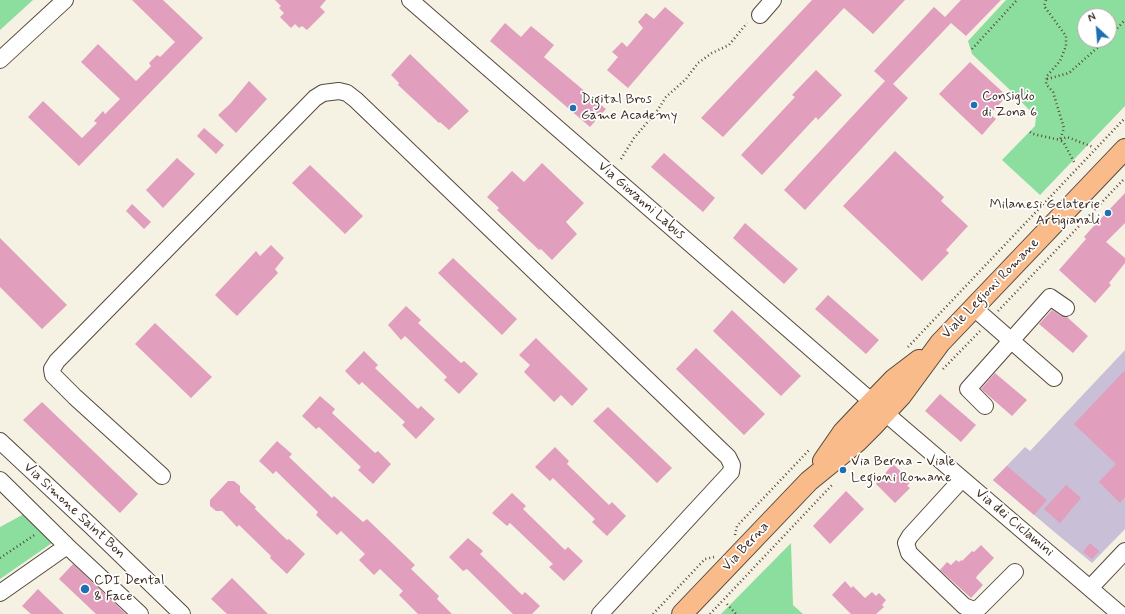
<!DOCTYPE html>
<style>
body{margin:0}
#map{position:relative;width:1125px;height:614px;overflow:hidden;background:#f5f2e3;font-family:Mynerve,sans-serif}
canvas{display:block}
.north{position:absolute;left:1077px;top:8px;width:40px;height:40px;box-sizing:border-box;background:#fff;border:1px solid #b1aaa5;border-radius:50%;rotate:334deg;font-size:11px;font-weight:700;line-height:16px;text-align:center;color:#3b2a1e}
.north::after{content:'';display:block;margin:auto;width:14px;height:18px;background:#1f6fb2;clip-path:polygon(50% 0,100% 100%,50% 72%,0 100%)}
</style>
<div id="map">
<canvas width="1125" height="614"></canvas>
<div class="north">N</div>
</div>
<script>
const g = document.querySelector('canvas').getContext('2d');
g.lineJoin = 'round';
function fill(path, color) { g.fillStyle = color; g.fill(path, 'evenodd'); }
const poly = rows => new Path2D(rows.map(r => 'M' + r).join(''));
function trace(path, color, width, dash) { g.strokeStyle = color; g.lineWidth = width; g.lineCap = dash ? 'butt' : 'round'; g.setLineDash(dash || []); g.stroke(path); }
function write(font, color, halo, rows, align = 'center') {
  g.font = font + ' Mynerve,sans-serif'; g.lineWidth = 3.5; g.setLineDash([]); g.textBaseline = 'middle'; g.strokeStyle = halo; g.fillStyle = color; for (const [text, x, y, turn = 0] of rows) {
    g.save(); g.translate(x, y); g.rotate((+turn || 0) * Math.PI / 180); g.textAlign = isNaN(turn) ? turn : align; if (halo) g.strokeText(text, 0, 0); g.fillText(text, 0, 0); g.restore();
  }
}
const industrial = poly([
 [1125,350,1125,529,1092,563,1052,530,993,480,1025,447,1030,451]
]);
const green = poly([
 [0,0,33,0,0,30],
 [1006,0,1125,0,1125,106,1040,195,1002,160,1035,126,1036,117,1009,89,972,54,968,41],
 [1085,16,1109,16,1109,40,1085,40],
 [24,514,52,543,0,579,0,527],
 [791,543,793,605,803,614,721,614]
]);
const building = poly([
 [132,0,163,0,203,38,79,166,28,117,43,101,82,138,97,123,94,121,103,111,105,114,120,99,81,62,98,44,136,81,151,66,149,63,157,55,160,57,175,42],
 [275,0,326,0,320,7,325,12,307,30,302,26,299,28,295,24,291,28,280,17,284,13,279,8,281,6],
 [812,0,905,0,873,34,844,8,723,137,701,118],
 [961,0,1001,0,966,36,951,23,893,84,908,98,805,210,784,190,885,81,874,71,934,7,945,17],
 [665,7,684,23,628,88,607,70,618,57,612,52,622,42,627,47,643,28,638,22,646,13,654,19],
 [505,23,521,37,531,26,554,45,544,57,606,109,590,127,490,41],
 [410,54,469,111,449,130,440,122,439,123,398,85,399,83,391,75],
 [970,62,1007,96,990,114,996,119,982,135,939,94],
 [816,70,842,95,818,120,816,117,762,175,741,155,795,97,792,95],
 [249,81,267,99,236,133,218,115,230,104],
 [204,128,224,145,216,154,197,136],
 [895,151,944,197,941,201,968,226,946,250,949,253,922,281,843,206],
 [664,153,715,198,703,212,651,167],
 [177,158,195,174,163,208,146,190],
 [542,163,584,203,566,222,577,234,552,260,541,249,539,250,497,210,499,208,487,197,512,171,524,182],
 [310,165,363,216,345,234,292,183],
 [1125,193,1125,223,1106,242,1125,258,1125,263,1109,283,1111,285,1095,303,1059,270,1086,239,1084,237,1091,229],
 [132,204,151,222,144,229,126,211],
 [745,223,798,269,784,284,733,238],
 [0,238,67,305,42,329,0,287],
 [271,245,284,258,275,269,278,273,237,316,215,295,256,251,260,256],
 [453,258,517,319,502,335,438,273],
 [828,295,879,340,866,354,815,309],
 [406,306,421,320,418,323,461,363,464,361,478,374,459,394,444,380,447,377,405,336,401,340,388,325],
 [732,310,801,376,781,396,713,331],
 [1052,310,1061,316,1067,317,1088,336,1073,353,1039,324],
 [155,323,212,377,191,398,135,344],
 [536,338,588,389,572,406,561,395,554,402,524,372,530,365,519,355],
 [696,348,765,414,744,435,676,369],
 [364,351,378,365,375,368,418,409,421,406,435,419,416,439,402,425,405,422,362,382,359,385,345,371],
 [1125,370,1125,497,1120,503,1099,482,1116,464,1074,424],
 [995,373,1027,400,1012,416,981,389],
 [940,394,976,425,961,442,925,411],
 [320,396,335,409,332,413,375,453,378,451,391,464,373,484,358,470,361,467,319,427,316,429,302,416],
 [42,402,138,494,120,513,23,420],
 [608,407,672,468,657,483,593,421],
 [277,441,292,454,289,457,332,498,334,496,363,522,367,519,415,565,411,569,439,596,437,599,452,614,418,614,399,595,403,591,380,569,374,575,359,560,365,554,341,531,337,535,316,515,318,512,276,471,273,474,259,461],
 [555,447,569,461,567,464,609,505,612,502,626,516,607,536,592,522,595,519,553,478,550,481,535,467],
 [893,464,911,481,907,486,910,488,895,503,876,484],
 [1007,466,1047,500,1034,515,993,480],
 [228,481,234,481,240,486,240,492,256,507,255,509,287,540,289,539,305,554,287,574,270,558,271,556,239,525,237,527,222,511,216,511,210,506,210,500],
 [1066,485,1081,498,1060,523,1044,509],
 [846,491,864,509,830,544,813,526],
 [512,493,526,506,523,509,565,550,568,547,583,561,564,581,549,567,553,564,510,523,507,526,492,513],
 [468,538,483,551,480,554,522,595,525,592,540,606,532,614,513,614,467,569,463,571,449,557],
 [1090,543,1099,551,1092,559,1083,552],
 [981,545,994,558,977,576,976,578,983,585,971,598,940,570,947,562,951,565,956,560,959,562,961,560,962,561,972,551,974,552],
 [73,564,108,597,126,614,96,614,59,579],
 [232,578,268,614,227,614,211,599],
 [845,581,851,588,853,586,865,598,872,592,876,596,879,593,886,600,882,605,884,607,876,614,851,614,832,595],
 [38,589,44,595,64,614,31,614,22,606]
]);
const path = poly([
 [1046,0,1044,6,1066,36,1066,46,1060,61,1047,76,1046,84,1053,92,1064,128,1060,140,1064,143,1075,164],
 [1109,37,1125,20],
 [972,49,1017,0],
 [1047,79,1069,73,1106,40],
 [1030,132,1033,134,1060,140,1067,137,1093,147],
 [621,159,634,138,657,111,666,97,686,79,698,63,712,53,729,45,747,23],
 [998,311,1125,178],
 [908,347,1125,118],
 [943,369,980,331],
 [735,535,737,526,810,449],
 [0,558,36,534],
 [727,604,736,614],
 [653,614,705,559,714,557],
 [710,614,832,485]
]);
const minor = poly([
 [410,0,863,394,1120,614],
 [760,15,773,0],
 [0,60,65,0],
 [974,308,1054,378],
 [985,406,968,389,1050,297,1066,308],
 [0,441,92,527,182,614],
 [162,476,75,397,53,375,52,369,57,361,315,98,323,93,339,91,347,93,356,100,728,457,732,465,731,472,600,614],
 [962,479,910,536,906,543,909,553,964,606,974,610,980,607,1015,572],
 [0,480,67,546,140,614],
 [1090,588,1125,551],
 [0,593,67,546]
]);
const major = poly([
 [823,461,843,432,860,414,894,379,919,360],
 [682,614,809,481,857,442,873,426,901,396,940,343,1125,149]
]);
const markers = [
 [974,105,4,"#1f6fb2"],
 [573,108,4,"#1f6fb2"],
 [1108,213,4,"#1f6fb2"],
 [843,470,4,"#1f6fb2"],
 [85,589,5,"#1f6fb2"]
];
const poiNames = [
 ["Consiglio",982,97],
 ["di Zona 6",982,113],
 ["Digital Bros",581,100],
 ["Game Academy",581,116],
 ["Milanesi Gelaterie",1100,205,"right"],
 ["Artigianali",1100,221,"right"],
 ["Via Berna - Viale",851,462],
 ["Legioni Romane",851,478],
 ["CDI Dental",94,581],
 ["& Face",94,597]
];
const streetNames = [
 ["Via Giovanni Labus",641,201,41],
 ["Viale Legioni Romane",991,289,-46],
 ["Via Simone Saint Bon",74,511,43],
 ["Via dei Ciclamini",1014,523,40],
 ["Via Berna",746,547,-47]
];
fill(industrial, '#c9bfd7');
fill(green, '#8cde9e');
fill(building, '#e19ebd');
trace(minor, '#57483c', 18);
trace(major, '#57483c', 22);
trace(path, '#57483c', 2.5, [1, 3]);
trace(minor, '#fff', 16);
trace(major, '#fabb8b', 20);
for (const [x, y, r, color] of markers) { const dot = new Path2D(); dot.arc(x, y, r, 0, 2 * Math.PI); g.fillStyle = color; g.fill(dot); trace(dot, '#fff', 1.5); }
write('14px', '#3b2a1e', '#fff', poiNames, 'left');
write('14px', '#3b2a1e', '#fff', streetNames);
</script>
